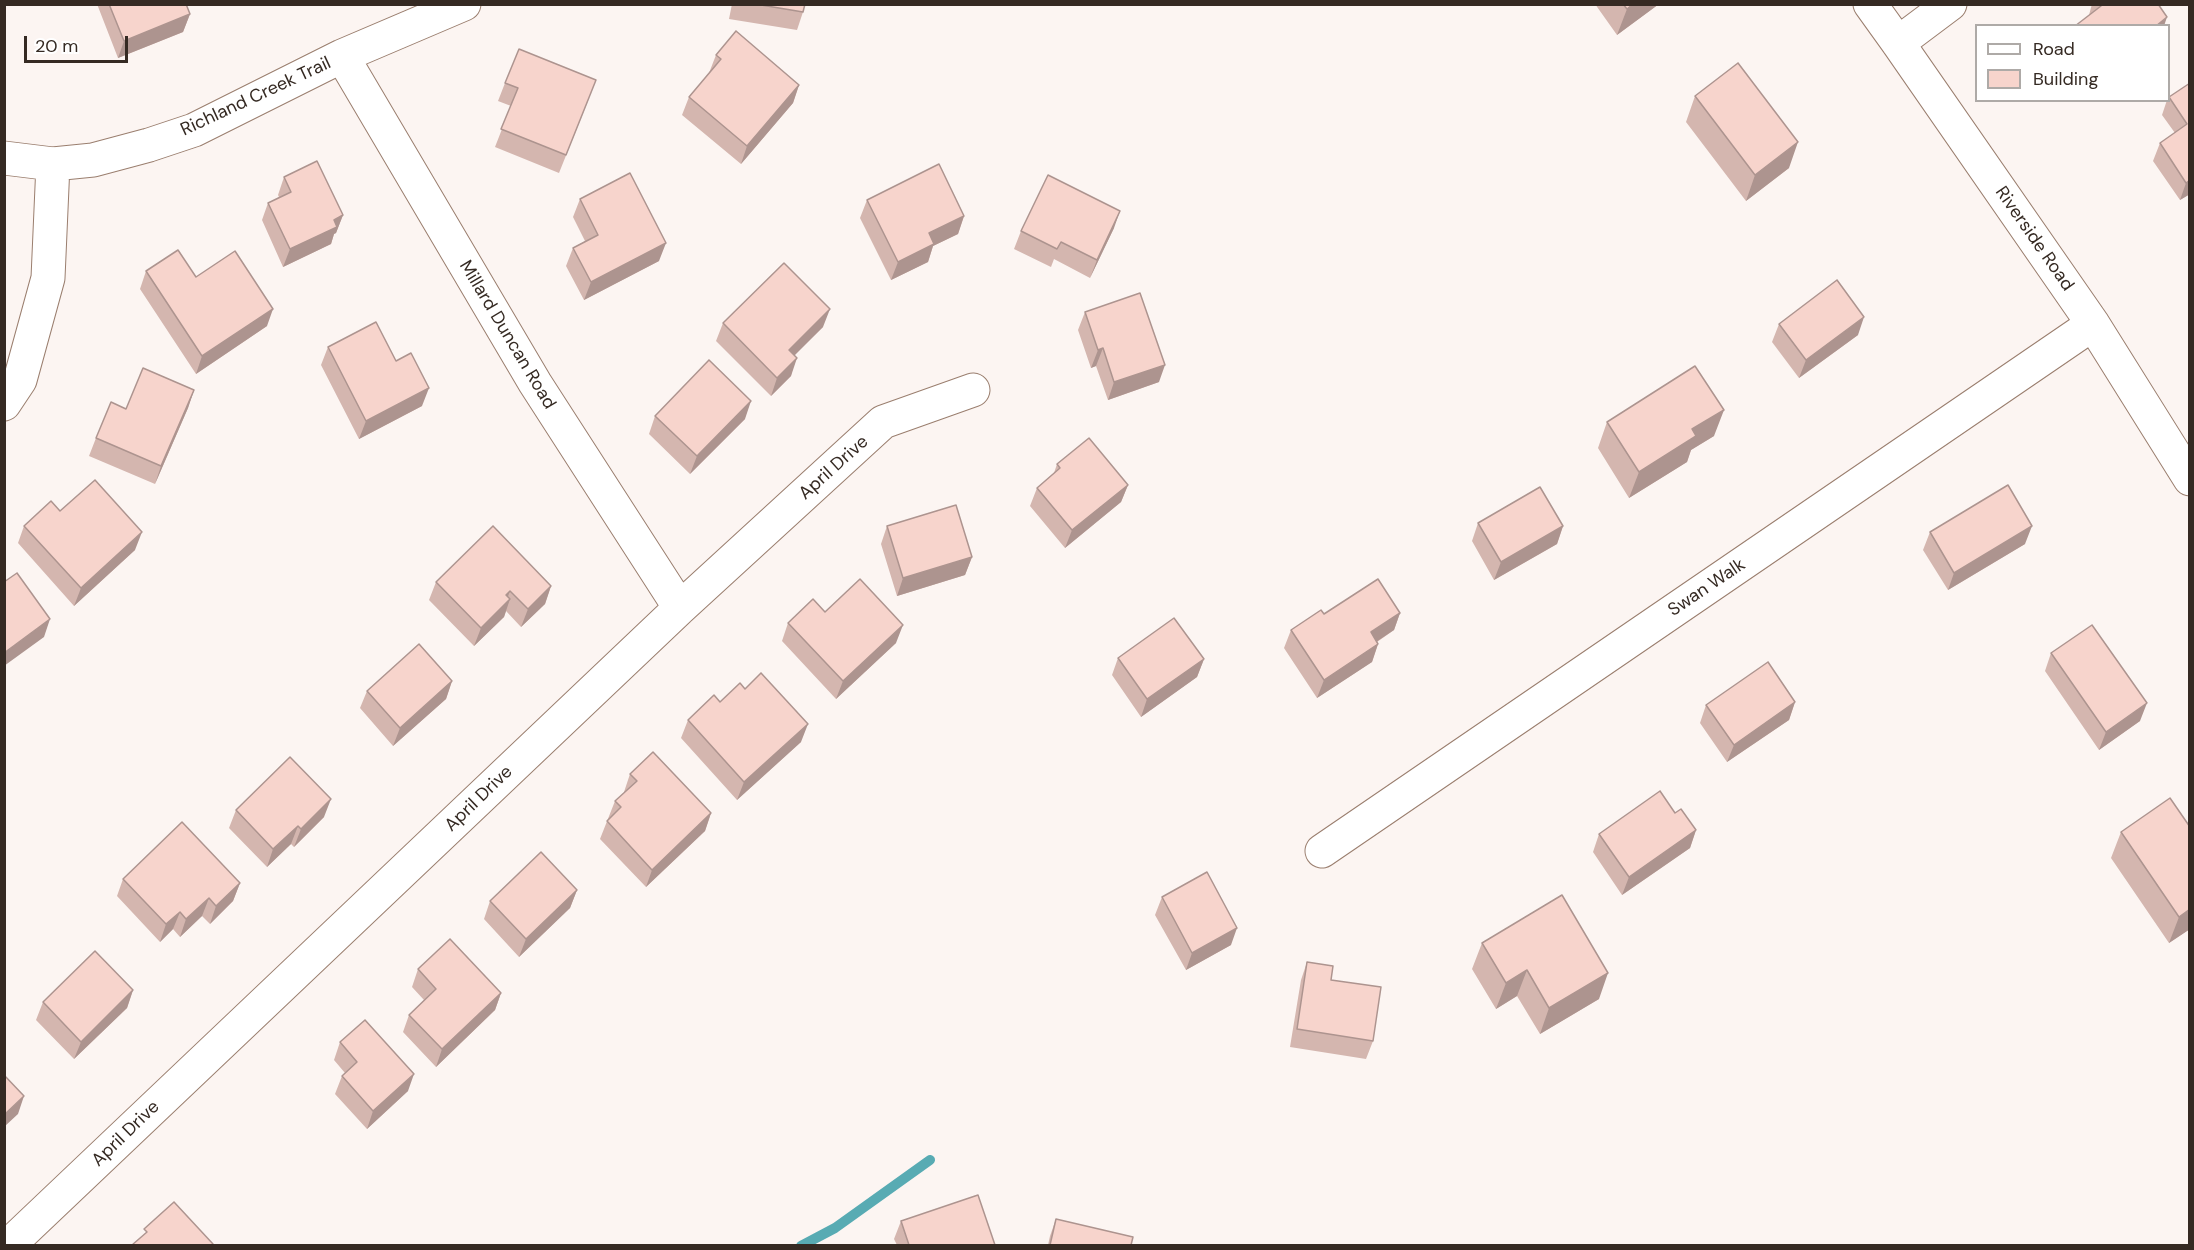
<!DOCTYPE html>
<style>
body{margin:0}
#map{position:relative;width:2194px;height:1250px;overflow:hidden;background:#fcf5f2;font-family:"DM Sans",sans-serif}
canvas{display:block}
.frame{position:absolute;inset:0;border:6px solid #352a23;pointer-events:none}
.legend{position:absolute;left:1975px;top:24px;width:195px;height:78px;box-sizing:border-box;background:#fff;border:2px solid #aeaaa7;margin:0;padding:8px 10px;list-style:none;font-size:18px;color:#352a23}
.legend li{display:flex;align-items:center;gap:12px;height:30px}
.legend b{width:30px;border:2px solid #aeaaa7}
.scale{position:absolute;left:24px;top:36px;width:104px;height:27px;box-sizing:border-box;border:3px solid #352a23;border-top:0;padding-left:8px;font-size:18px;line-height:21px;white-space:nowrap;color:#352a23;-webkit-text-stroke:4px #fff;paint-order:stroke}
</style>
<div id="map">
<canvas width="2194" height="1250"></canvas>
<div class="frame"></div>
<ul class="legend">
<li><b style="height:8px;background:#fff"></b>Road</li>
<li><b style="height:16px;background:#f7d4cc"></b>Building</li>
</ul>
<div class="scale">20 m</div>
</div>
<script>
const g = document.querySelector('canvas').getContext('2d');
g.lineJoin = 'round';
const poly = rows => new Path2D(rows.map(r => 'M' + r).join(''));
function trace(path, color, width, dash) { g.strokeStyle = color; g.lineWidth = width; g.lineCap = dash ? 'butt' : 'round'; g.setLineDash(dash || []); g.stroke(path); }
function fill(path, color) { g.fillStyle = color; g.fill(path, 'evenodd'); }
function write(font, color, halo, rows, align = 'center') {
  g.font = font + ' "DM Sans",sans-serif'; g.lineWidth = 4.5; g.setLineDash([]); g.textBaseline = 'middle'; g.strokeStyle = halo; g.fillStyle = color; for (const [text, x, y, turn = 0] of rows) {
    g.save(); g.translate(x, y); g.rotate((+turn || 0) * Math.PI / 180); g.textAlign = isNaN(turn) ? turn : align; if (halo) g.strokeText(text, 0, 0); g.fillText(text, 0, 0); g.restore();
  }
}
const stream = poly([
 [801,1246,835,1228,930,1160]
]);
const minor = poly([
 [1870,4,1898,43,2093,324,2190,479],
 [1898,43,1950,4],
 [342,56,535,383,680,608],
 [4,158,53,164,93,160,149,145,194,130,342,56,464,4],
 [4,404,20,380,48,278,53,164],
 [1322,851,2093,324],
 [8,1246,680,608,883,422,973,390]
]);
const wall = poly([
 [97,4,186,4,190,14,183,32,118,58],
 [732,4,805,4,803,12,797,30,729,19],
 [1595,4,1659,4,1617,35],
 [2092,4,2158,4,2089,15],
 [716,55,799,85,793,103,741,164,682,115,689,97,709,73],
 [505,83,589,98,559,173,495,147,511,106,498,101],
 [2190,83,2190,194,2180,200,2153,161,2160,143,2175,133,2162,115,2167,100,2169,100,2169,97],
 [1695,96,1789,168,1746,201,1686,122],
 [284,177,343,215,336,233,334,234,331,244,283,267,262,220,268,203,279,197,278,195],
 [580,199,659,261,584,300,566,266,573,248,585,241,573,217],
 [867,200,964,216,958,234,933,246,928,262,891,280,860,218],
 [1114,228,1090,278,1054,259,1051,267,1014,249,1021,231],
 [146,271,196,277,267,326,196,374,140,289],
 [1085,312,1159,382,1108,400,1096,366,1091,368,1078,330],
 [723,323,823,327,794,355,791,376,771,396,716,341],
 [1779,324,1858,335,1799,378,1772,342],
 [328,347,396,361,422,406,359,439,321,365],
 [194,390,188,408,155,484,89,456,96,438,126,409],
 [655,416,745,419,690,474,649,434],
 [1607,422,1714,436,1691,450,1687,462,1629,498,1598,448],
 [1057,464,1128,485,1121,502,1065,548,1030,506,1037,488,1054,473],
 [60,511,135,550,74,606,18,543,24,526],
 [1478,523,1563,526,1557,544,1494,580,1472,541],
 [887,526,972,557,965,575,897,596,881,544],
 [1930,532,2025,544,1948,590,1923,550],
 [436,582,551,586,545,604,521,627,506,611,504,617,474,646,429,600],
 [825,612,896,643,836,699,782,641,788,623],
 [1400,613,1394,630,1377,642,1378,644,1372,662,1317,698,1284,648,1291,630,1324,614],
 [2051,653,2140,721,2099,750,2045,671],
 [1118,658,1204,659,1197,677,1141,717,1112,675],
 [452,681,446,699,393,746,360,708,367,691],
 [720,702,801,742,737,800,681,738,688,720],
 [1795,702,1789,720,1727,762,1700,723,1706,705],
 [630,774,711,813,705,831,646,887,600,839,615,801,625,793,624,792],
 [236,810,324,817,294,847,291,844,267,867,229,828],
 [1675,813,1696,830,1690,848,1622,895,1593,852,1599,834],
 [2190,827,2190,929,2169,943,2111,858,2121,832],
 [123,879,240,883,233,901,210,924,202,916,180,937,173,929,160,942,117,896],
 [577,890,570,908,519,957,484,919,490,901],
 [1162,897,1231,945,1186,970,1155,915],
 [1482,943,1599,999,1540,1034,1517,996,1496,1009,1472,969],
 [1307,962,1331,980,1373,1041,1366,1059,1290,1047,1301,980],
 [418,969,501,993,495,1010,436,1067,403,1032,409,1015,424,1000,412,987],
 [133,990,127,1008,74,1059,36,1020,43,1002],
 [340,1042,408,1091,367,1129,335,1094,342,1076,345,1073,334,1060],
 [1056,1219,1131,1245,1048,1245,1050,1236],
 [901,1221,995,1245,897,1245,894,1239]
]);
const shadedWall = poly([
 [1633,4,1659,4,1617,35,1627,9],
 [190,14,183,32,118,58,124,41],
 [2167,17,2164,26,2156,26],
 [799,85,793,103,741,164,747,146],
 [1798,142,1789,168,1746,201,1755,175],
 [2190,180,2190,194,2180,200,2186,183],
 [1120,211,1114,228,1090,278,1097,260],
 [343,215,336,233,334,234,331,244,283,267,290,249,334,220],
 [964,216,958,234,933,246,928,262,891,280,898,262,929,233],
 [666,243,659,261,584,300,591,282],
 [273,309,267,326,196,374,202,356],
 [830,309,823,327,782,368,789,350],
 [1864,317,1858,335,1799,378,1806,360],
 [1103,348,1096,366,1091,368,1098,350],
 [797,358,791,376,771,396,777,378],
 [1165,365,1159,382,1108,400,1114,382],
 [429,388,422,406,359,439,366,421],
 [194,390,188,408,155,484,161,466],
 [751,401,745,419,690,474,697,456],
 [1724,410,1714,436,1691,450,1687,462,1629,498,1639,472,1692,429],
 [1128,485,1121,502,1065,548,1072,530],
 [1563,526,1557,544,1494,580,1501,562],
 [2032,526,2025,544,1948,590,1954,573],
 [142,532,135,550,74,606,81,588],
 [972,557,965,575,897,596,903,578],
 [551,586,545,604,521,627,528,609],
 [510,591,505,604,510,599,504,617,474,646,481,628,506,595],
 [1400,613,1394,630,1364,650,1371,632],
 [50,619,44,637,4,666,4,653],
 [903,625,896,643,836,699,843,681],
 [1378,644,1372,662,1317,698,1324,680],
 [1204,659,1197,677,1141,717,1147,699],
 [452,681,446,699,393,746,400,728],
 [1795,702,1789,720,1727,762,1734,745],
 [2147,703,2140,721,2099,750,2106,732],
 [808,724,801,742,737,800,744,782],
 [331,799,324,817,294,847,301,829],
 [711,813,705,831,646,887,652,870],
 [298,826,291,844,267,867,273,849],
 [1696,830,1690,848,1622,895,1629,877],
 [240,883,233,901,210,924,216,906],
 [577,890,570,908,519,957,526,939],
 [209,898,202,916,180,937,186,919],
 [2190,909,2190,929,2169,943,2179,917],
 [180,912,173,929,160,942,166,924],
 [1237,928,1231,945,1186,970,1192,953],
 [1527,970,1517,996,1496,1009,1506,983],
 [1608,973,1599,999,1540,1034,1549,1008],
 [133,990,127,1008,74,1059,81,1042],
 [501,993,495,1010,436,1067,442,1049],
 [414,1074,408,1091,367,1129,373,1111],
 [24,1096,18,1114,4,1127,4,1115]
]);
const building = poly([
 [109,4,186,4,190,14,124,41,109,4],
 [755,4,805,4,803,12,755,4],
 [1623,4,1633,4,1627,9,1623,4],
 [2100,4,2158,4,2167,17,2156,26,2075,26,2101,6,2100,4],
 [736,31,799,85,747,146,689,97,721,59,716,55,736,31],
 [519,49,596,80,566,155,501,129,518,88,505,83,519,49],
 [1738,63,1798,142,1755,175,1695,96,1738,63],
 [2190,83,2190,180,2186,183,2160,143,2187,124,2169,97,2190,83],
 [317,161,343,215,334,220,337,227,290,249,268,203,291,192,284,177,317,161],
 [939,164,964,216,929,233,934,244,898,262,867,200,939,164],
 [630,173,666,243,591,282,573,248,598,235,580,199,630,173],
 [1048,175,1120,211,1097,260,1061,242,1057,249,1021,231,1048,175],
 [178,250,196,277,235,251,273,309,202,356,146,271,178,250],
 [784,263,830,309,789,350,797,358,777,378,723,323,784,263],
 [1837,280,1864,317,1806,360,1779,324,1837,280],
 [1140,293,1165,365,1114,382,1103,348,1098,350,1085,312,1140,293],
 [376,322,396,361,411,353,429,388,366,421,328,347,376,322],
 [709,360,751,401,697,456,655,416,709,360],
 [1695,366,1724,410,1692,429,1696,436,1639,472,1607,422,1695,366],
 [143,368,194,390,161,466,96,438,111,402,126,409,143,368],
 [1089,438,1128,485,1072,530,1037,488,1060,468,1057,464,1089,438],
 [95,480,142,532,81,588,24,526,51,501,60,511,95,480],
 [2008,485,2032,526,1954,573,1930,532,2008,485],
 [1540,487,1563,526,1501,562,1478,523,1540,487],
 [956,505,972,557,903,578,887,526,956,505],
 [493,526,551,586,528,609,510,591,506,595,510,599,481,628,436,582,493,526],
 [17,573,50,619,4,653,4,582,17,573],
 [860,579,903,625,843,681,788,623,813,599,825,612,860,579],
 [1378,579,1400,613,1371,632,1378,644,1324,680,1291,630,1321,610,1324,614,1378,579],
 [1174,618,1204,659,1147,699,1118,658,1174,618],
 [2092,625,2147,703,2106,732,2051,653,2092,625],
 [419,644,452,681,400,728,367,691,419,644],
 [1768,662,1795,702,1734,745,1706,705,1768,662],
 [761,673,808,724,744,782,688,720,714,695,720,702,740,683,745,689,761,673],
 [653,752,711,813,652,870,607,821,621,807,615,801,637,781,630,774,653,752],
 [290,757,331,799,301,829,298,826,273,849,236,810,290,757],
 [1660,791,1675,813,1681,809,1696,830,1629,877,1599,834,1660,791],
 [2170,798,2190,827,2190,909,2179,917,2121,832,2170,798],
 [182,822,240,883,216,906,209,898,186,919,180,912,166,924,123,879,182,822],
 [541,852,577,890,526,939,490,901,541,852],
 [1207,872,1237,928,1192,953,1162,897,1207,872],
 [1562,895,1608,973,1549,1008,1527,970,1506,983,1482,943,1562,895],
 [450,939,501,993,442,1049,409,1015,436,989,418,969,450,939],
 [95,951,133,990,81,1042,43,1002,95,951],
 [1307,962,1333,966,1331,980,1381,987,1373,1041,1297,1029,1307,962],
 [365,1020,414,1074,373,1111,342,1076,357,1062,340,1042,365,1020],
 [4,1075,24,1096,4,1115,4,1075],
 [978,1195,995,1245,909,1245,901,1221,978,1195],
 [174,1202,213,1244,212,1245,132,1245,147,1232,144,1229,174,1202],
 [1056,1219,1133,1237,1131,1245,1050,1245,1056,1219]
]);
const streetNames = [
 ["Richland Creek Trail",256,97,-25],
 ["Riverside Road",2034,239,55],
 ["Millard Duncan Road",507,335,59],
 ["April Drive",834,468,-42],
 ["Swan Walk",1707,588,-34],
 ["April Drive",479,799,-44],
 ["April Drive",126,1134,-44]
];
trace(stream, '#58abb3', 10);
trace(minor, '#9a7e6e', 35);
trace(minor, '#fff', 33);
fill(wall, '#d4b6af');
fill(shadedWall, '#ad948f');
fill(building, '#f7d4cc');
trace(building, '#ad948f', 1.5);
write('18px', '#352a23', '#fff', streetNames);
</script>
